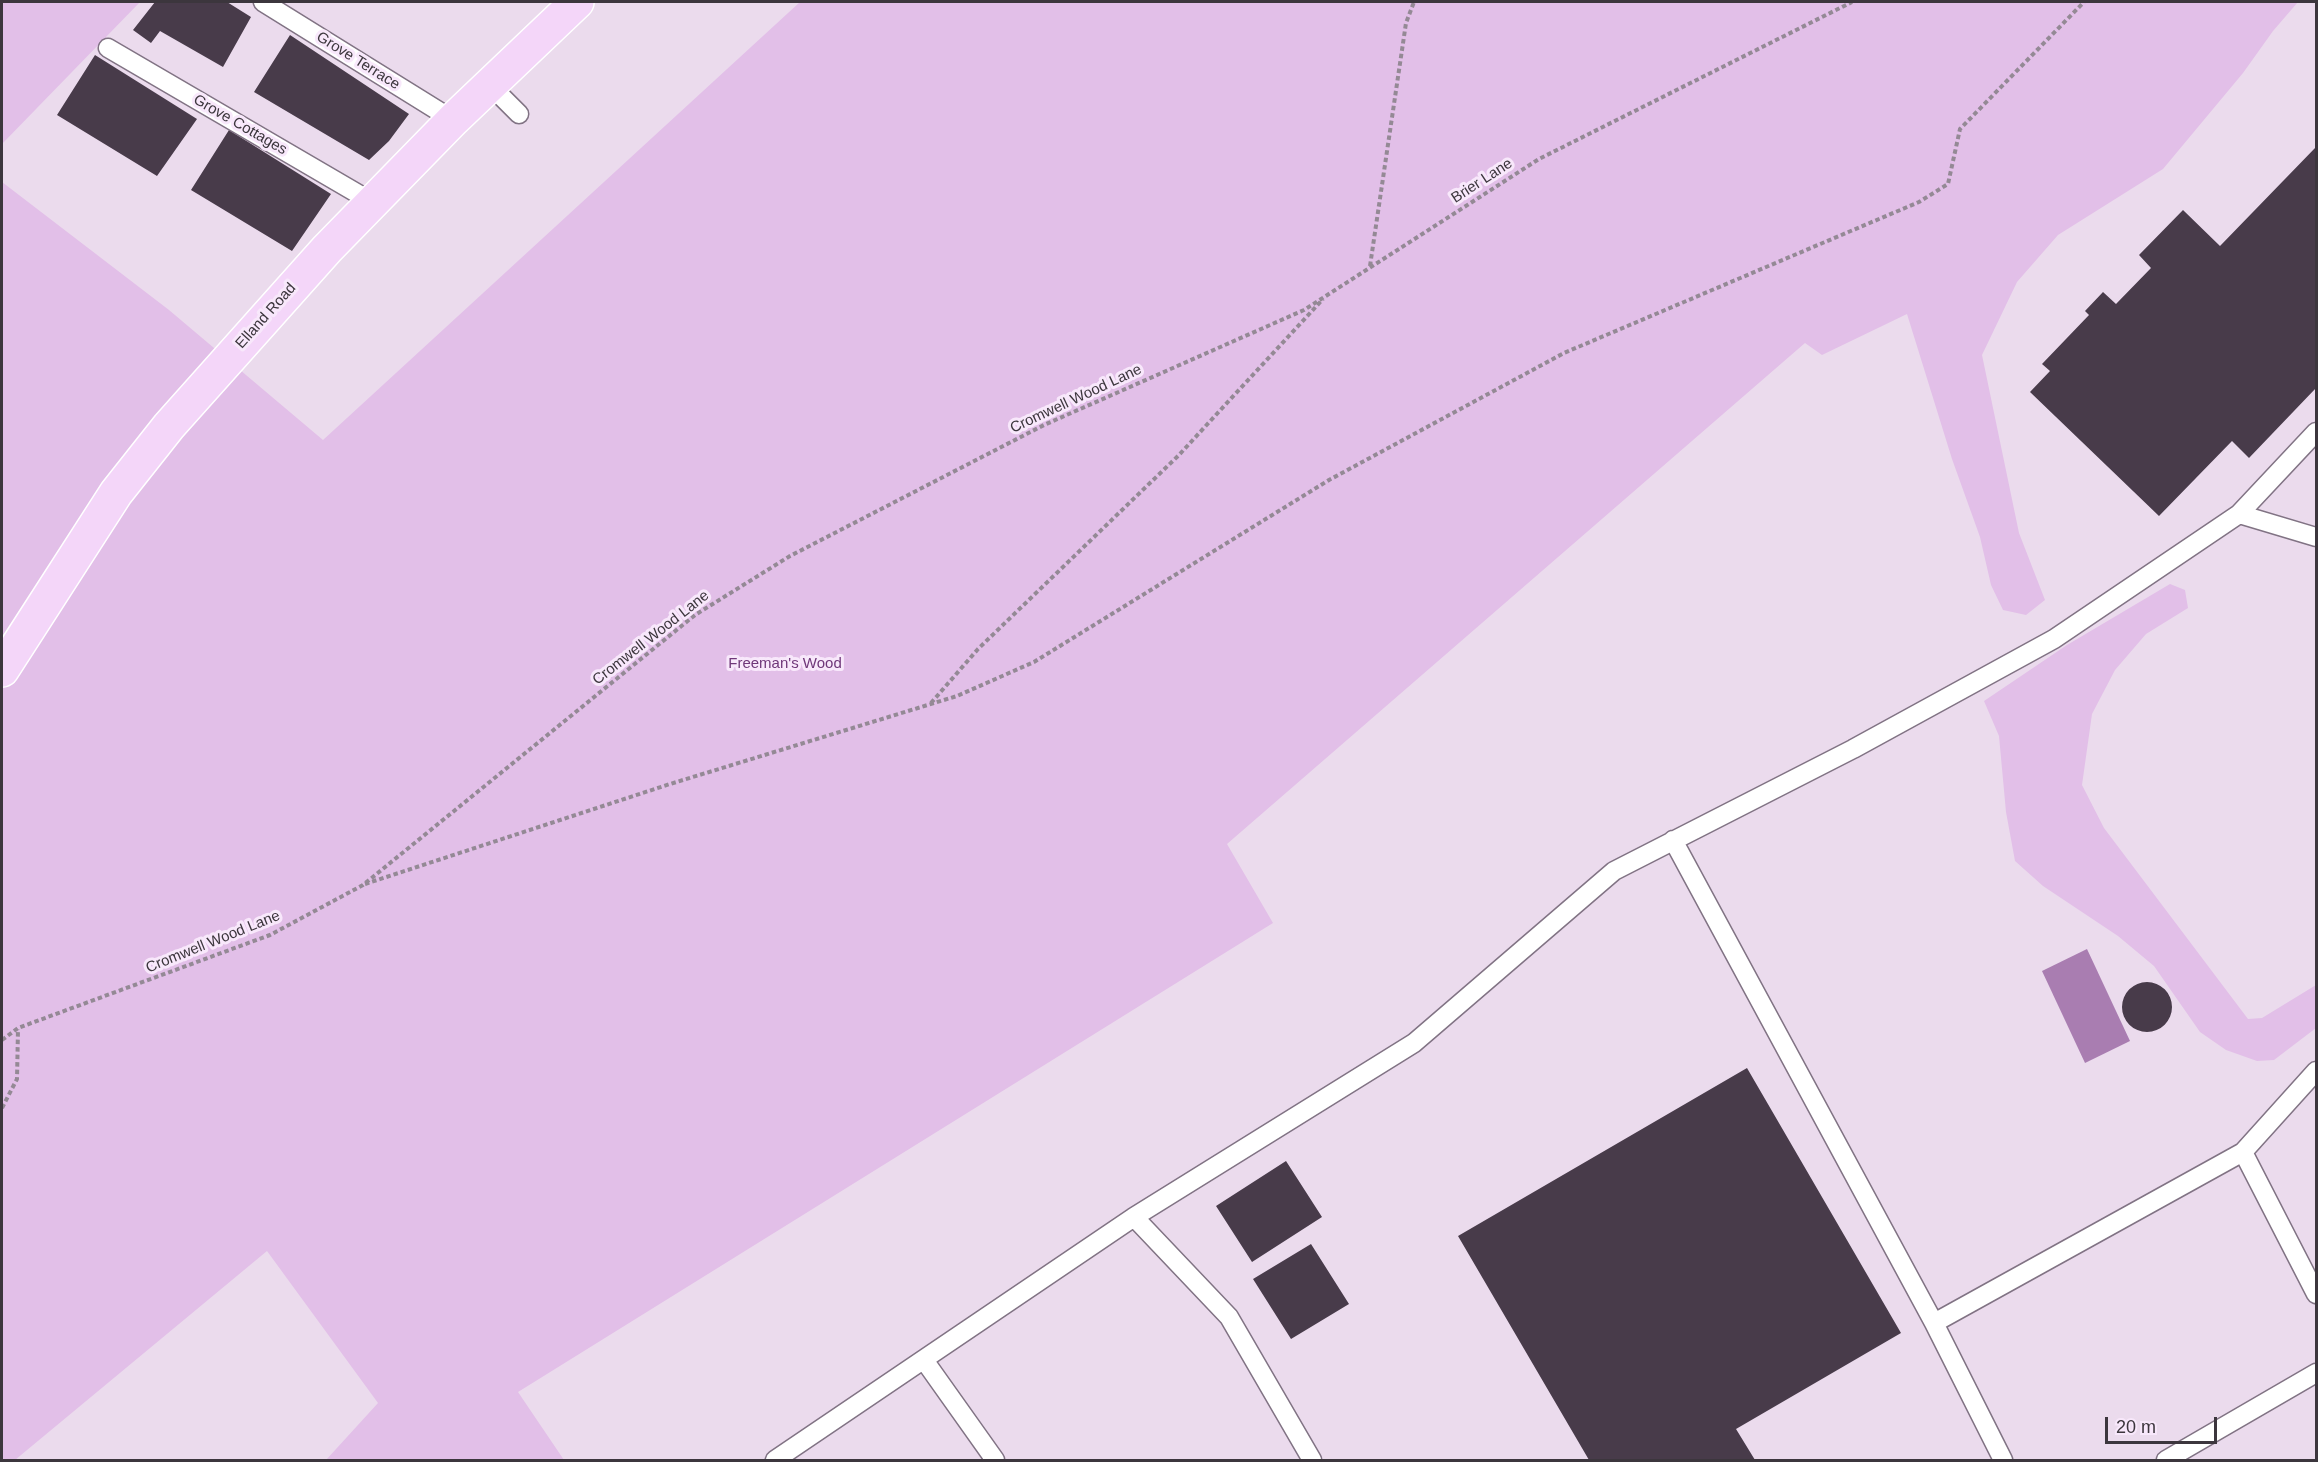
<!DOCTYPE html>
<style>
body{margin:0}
#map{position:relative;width:2318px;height:1462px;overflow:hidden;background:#ebdbed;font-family:Helvetica,sans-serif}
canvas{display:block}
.frame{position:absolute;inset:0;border:3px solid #3c363d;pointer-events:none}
.scale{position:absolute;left:2105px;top:1417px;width:112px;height:27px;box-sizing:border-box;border:3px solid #3c363d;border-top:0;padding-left:8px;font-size:18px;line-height:21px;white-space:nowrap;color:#3c363d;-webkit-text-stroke:4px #f8e8fb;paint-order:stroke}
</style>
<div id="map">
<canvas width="2318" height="1462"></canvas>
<div class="frame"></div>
<div class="scale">20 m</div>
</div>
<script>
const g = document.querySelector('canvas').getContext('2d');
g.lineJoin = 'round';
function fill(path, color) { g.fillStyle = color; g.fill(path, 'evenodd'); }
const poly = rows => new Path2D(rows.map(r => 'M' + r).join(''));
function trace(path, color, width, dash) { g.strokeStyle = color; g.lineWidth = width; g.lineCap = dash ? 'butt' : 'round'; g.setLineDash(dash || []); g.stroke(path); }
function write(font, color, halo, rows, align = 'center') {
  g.font = font + ' Helvetica,sans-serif'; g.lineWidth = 6; g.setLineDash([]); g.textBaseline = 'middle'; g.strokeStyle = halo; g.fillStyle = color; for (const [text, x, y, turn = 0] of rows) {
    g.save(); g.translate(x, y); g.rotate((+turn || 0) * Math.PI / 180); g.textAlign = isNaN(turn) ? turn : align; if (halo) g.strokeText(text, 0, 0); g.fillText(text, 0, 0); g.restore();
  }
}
const green = poly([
 [2,2,140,2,2,144],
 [800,2,2298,2,2273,31,2243,73,2163,169,2058,235,2017,282,1982,355,2019,533,2045,600,2026,615,2003,610,1991,585,1980,537,1952,459,1907,314,1822,355,1805,343,1227,844,1273,923,518,1392,564,1460,326,1460,378,1403,267,1251,15,1460,2,1460,2,182,169,310,323,440],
 [2170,584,2185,590,2188,608,2146,634,2115,670,2092,714,2082,785,2104,828,2248,1019,2262,1018,2316,985,2316,1028,2274,1060,2257,1061,2226,1050,2200,1032,2154,966,2118,936,2043,886,2015,861,2006,812,1999,736,1984,701,2067,645]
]);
const water = poly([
 [2087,949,2130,1041,2085,1063,2042,971]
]);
const building = poly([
 [155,2,227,2,251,17,223,67,160,31,151,43,133,30],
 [290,35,409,114,389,141,369,160,254,92],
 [95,55,197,119,157,176,57,115],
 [229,130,331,194,292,251,191,190],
 [2316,147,2316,388,2249,458,2232,441,2159,516,2030,392,2050,371,2042,364,2089,315,2085,311,2103,292,2116,304,2151,268,2139,255,2183,210,2220,246],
 '2122 1007a25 25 0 1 1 50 0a25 25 0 1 1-50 0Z',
 [1747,1068,1901,1333,1736,1429,1755,1460,1589,1460,1458,1236],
 [1286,1161,1322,1217,1252,1262,1216,1206],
 [1311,1244,1349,1304,1291,1339,1253,1279]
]);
const path = poly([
 [1370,266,1406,23,1414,2],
 [931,703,978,649,1178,456,1323,299],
 [365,884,670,784,957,696,1034,662,1329,480,1564,353,1919,202,1948,184,1960,129,2084,2],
 [2,1040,18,1028,270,935,363,885,695,615,790,556,1044,425,1304,310,1539,159,1852,2],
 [2,1108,17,1079,18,1029]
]);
const service = poly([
 [263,2,453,120],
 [108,48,372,202],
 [490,85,519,114],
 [2239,514,2316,537],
 [1673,840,1934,1323],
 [2243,1152,2316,1294],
 [924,1360,995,1460],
 [775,1460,1134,1217],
 [1312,1460,1229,1317,1134,1217,1414,1043,1614,871,1853,749,2054,639,2239,514,2316,432],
 [2003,1460,1934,1323,2243,1152,2316,1071],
 [2166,1460,2316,1373]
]);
const primary = poly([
 [2,670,116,493,169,426,327,249,453,120,577,2]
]);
const streetNames = [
 ["Grove Terrace",358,61,32],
 ["Grove Cottages",240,125,30],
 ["Brier Lane",1482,181,-33],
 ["Elland Road",266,316,-48],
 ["Cromwell Wood Lane",1076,399,-25],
 ["Cromwell Wood Lane",651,638,-38],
 ["Cromwell Wood Lane",213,942,-22]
];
const parkNames = [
 ["Freeman's Wood",785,664]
];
fill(green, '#e2bfe8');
fill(water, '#a97db1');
fill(building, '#483b4a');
trace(service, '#817384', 21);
trace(primary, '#fff', 36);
trace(path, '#948995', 4, [4.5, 3]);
trace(service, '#fff', 18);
trace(primary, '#f4d6f9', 33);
write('15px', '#3c363d', '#f8e8fb', streetNames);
write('15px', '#6f3779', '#f8e8fb', parkNames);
</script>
